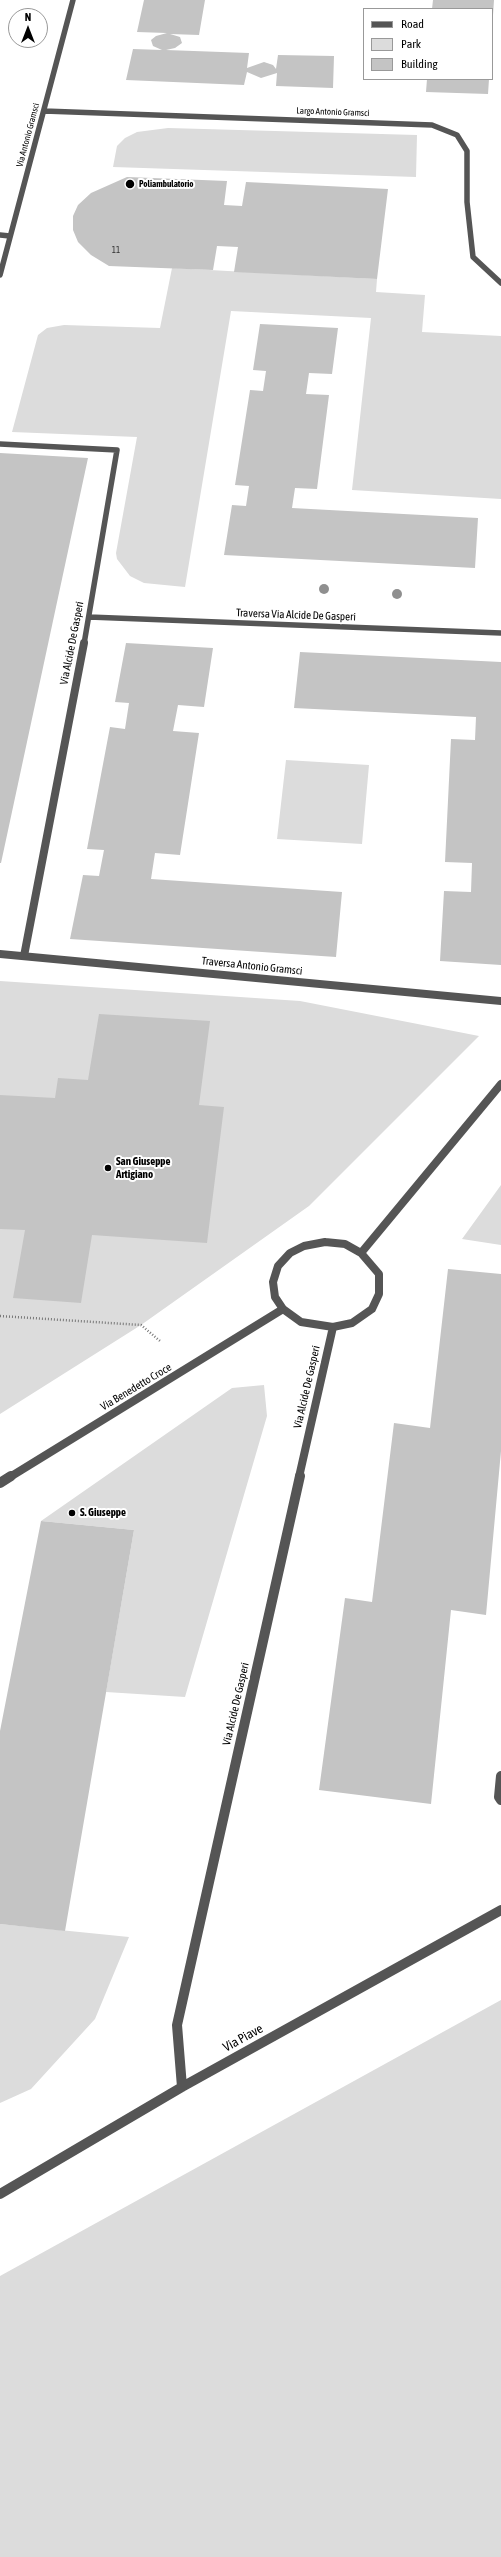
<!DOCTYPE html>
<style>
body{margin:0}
#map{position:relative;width:501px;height:2557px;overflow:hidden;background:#fff;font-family:"Asap Condensed",sans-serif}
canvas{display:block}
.legend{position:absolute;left:363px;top:8px;width:130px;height:72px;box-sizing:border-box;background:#fff;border:1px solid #999;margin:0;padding:5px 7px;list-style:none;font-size:12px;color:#000}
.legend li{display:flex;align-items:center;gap:8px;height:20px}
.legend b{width:20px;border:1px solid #999}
.north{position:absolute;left:8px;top:8px;width:40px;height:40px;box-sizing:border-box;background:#fff;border:1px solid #999;border-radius:50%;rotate:0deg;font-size:11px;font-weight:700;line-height:16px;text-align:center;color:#000}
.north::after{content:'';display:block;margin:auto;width:14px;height:18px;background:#000;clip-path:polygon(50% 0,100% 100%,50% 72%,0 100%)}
</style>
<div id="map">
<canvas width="501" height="2557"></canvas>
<ul class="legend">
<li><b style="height:5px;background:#555"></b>Road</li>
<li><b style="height:11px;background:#dcdcdc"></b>Park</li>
<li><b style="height:11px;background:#c4c4c4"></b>Building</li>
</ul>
<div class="north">N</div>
</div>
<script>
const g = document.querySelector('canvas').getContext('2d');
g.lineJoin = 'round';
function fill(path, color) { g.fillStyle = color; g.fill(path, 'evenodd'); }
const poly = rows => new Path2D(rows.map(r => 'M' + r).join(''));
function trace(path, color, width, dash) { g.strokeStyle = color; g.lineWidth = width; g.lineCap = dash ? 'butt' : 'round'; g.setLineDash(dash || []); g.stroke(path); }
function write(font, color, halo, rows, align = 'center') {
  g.font = font + ' "Asap Condensed",sans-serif'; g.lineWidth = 4; g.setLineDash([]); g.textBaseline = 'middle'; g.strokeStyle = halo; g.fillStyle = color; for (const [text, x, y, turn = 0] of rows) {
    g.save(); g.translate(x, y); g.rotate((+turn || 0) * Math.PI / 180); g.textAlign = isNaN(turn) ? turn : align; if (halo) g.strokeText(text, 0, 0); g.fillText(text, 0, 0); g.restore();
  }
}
const green = poly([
 [168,128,417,135,416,177,113,167,117,146,125,138,137,132],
 [172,268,377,279,376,292,425,295,422,332,501,336,501,499,352,490,371,318,231,311,185,587,144,583,130,576,117,559,116,553,137,437,12,432,38,335,47,328,64,325,160,328],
 [286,760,369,765,362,844,277,839],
 [0,981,300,1001,479,1036,309,1206,141,1325,0,1414],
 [501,1185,501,1245,462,1239],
 [264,1385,267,1416,185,1697,106,1692,134,1530,41,1521,232,1388],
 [0,1924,129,1937,95,2019,31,2089,0,2103],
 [501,2000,501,2557,0,2557,0,2276]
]);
const building = poly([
 [144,0,205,0,199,35,170,34,180,37,182,43,175,48,166,50,249,53,247,68,264,62,273,65,276,69,278,55,334,56,333,88,276,86,277,73,261,78,247,72,244,85,126,80,133,49,162,50,153,46,151,40,156,36,167,33,137,32],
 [433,0,494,0,493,15,492,9,432,9],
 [427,79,489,79,488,94,426,92],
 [127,177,227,181,224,205,242,206,246,182,388,189,377,279,234,272,238,247,217,246,213,270,109,266,91,255,78,242,73,230,73,216,78,205,91,193],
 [260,324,338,328,332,374,309,373,306,394,329,395,317,489,295,488,292,508,478,518,475,568,224,555,232,505,246,506,249,486,235,485,250,390,263,391,266,371,253,370],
 [0,453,88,458,1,863,0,863],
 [126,643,213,648,204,707,178,705,173,731,199,733,180,855,155,853,151,879,342,892,336,957,70,939,83,875,99,876,104,850,87,849,110,727,125,729,129,703,115,702],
 [300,652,501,662,501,965,440,961,444,891,471,892,472,863,445,862,451,739,475,740,476,717,294,708],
 [99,1014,210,1021,199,1105,224,1107,207,1243,92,1235,81,1303,13,1298,25,1230,0,1229,0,1095,55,1098,58,1078,88,1080],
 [448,1269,501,1274,501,1451,486,1615,451,1610,431,1804,319,1790,345,1598,372,1602,394,1423,430,1428],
 [41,1521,134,1530,65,1931,0,1924,0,1731]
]);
const path = poly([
 [0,1316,141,1325,160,1341]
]);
const lane = poly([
 [501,1776,499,1797,501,1800]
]);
const streetFar2 = poly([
 [44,111,432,125,457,135,467,151,467,202,473,257,501,283],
 [0,235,10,236],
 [0,275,73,0],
 [0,444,117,450,84,644],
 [89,617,501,633]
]);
const streetFar1 = poly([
 [0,954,501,1001],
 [24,956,84,643],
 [325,1242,345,1244,361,1253,379,1274,379,1294,372,1309,352,1323,333,1327,301,1322,283,1309,275,1297,273,1282,278,1266,290,1253,304,1246,325,1242],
 [361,1253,501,1084],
 [10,1477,283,1309],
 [299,1477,333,1327]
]);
const street = poly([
 [0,1483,11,1476],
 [182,2087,177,2025,300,1476],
 [0,2194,182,2087,501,1910]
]);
const trees = [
 [324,589],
 [397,594]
];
const markers = [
 [130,184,5,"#000"],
 [108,1168,4,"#000"],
 [72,1513,4,"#000"]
];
const farStreetnames = [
 ["Largo Antonio Gramsci",333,112,2],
 ["Via Antonio Gramsci",28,135,-75]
];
const farPoinames = [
 ["Poliambulatorio",139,184]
];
const numberNames = [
 ["11",116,250]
];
const streetNames = [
 ["Traversa Via Alcide De Gasperi",296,615,2],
 ["Via Alcide De Gasperi",72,643,-79],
 ["Traversa Antonio Gramsci",252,966,6],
 ["Via Benedetto Croce",136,1387,-31],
 ["Via Alcide De Gasperi",307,1387,-77],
 ["Via Alcide De Gasperi",236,1704,-77]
];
const poiNames = [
 ["San Giuseppe",116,1162],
 ["Artigiano",116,1175],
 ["S. Giuseppe",80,1513]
];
const nearStreetnames = [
 ["Via Piave",243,2038,-29]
];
fill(green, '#dcdcdc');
fill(building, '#c4c4c4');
trace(path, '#777', 2.5, [1, 2]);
trace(lane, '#555', 10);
trace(streetFar2, '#555', 5.5);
trace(streetFar1, '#555', 8);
trace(street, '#555', 10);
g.fillStyle = '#8f8f8f';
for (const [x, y] of trees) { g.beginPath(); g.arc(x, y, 5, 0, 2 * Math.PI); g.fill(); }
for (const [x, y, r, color] of markers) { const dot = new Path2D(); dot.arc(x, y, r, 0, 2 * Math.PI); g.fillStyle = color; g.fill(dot); trace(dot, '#fff', 1.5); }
write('9px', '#000', '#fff', farStreetnames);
write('bold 9px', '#000', '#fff', farPoinames, 'left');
write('9px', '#313131', null, numberNames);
write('11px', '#000', '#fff', streetNames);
write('bold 11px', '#000', '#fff', poiNames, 'left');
write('13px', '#000', '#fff', nearStreetnames);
</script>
